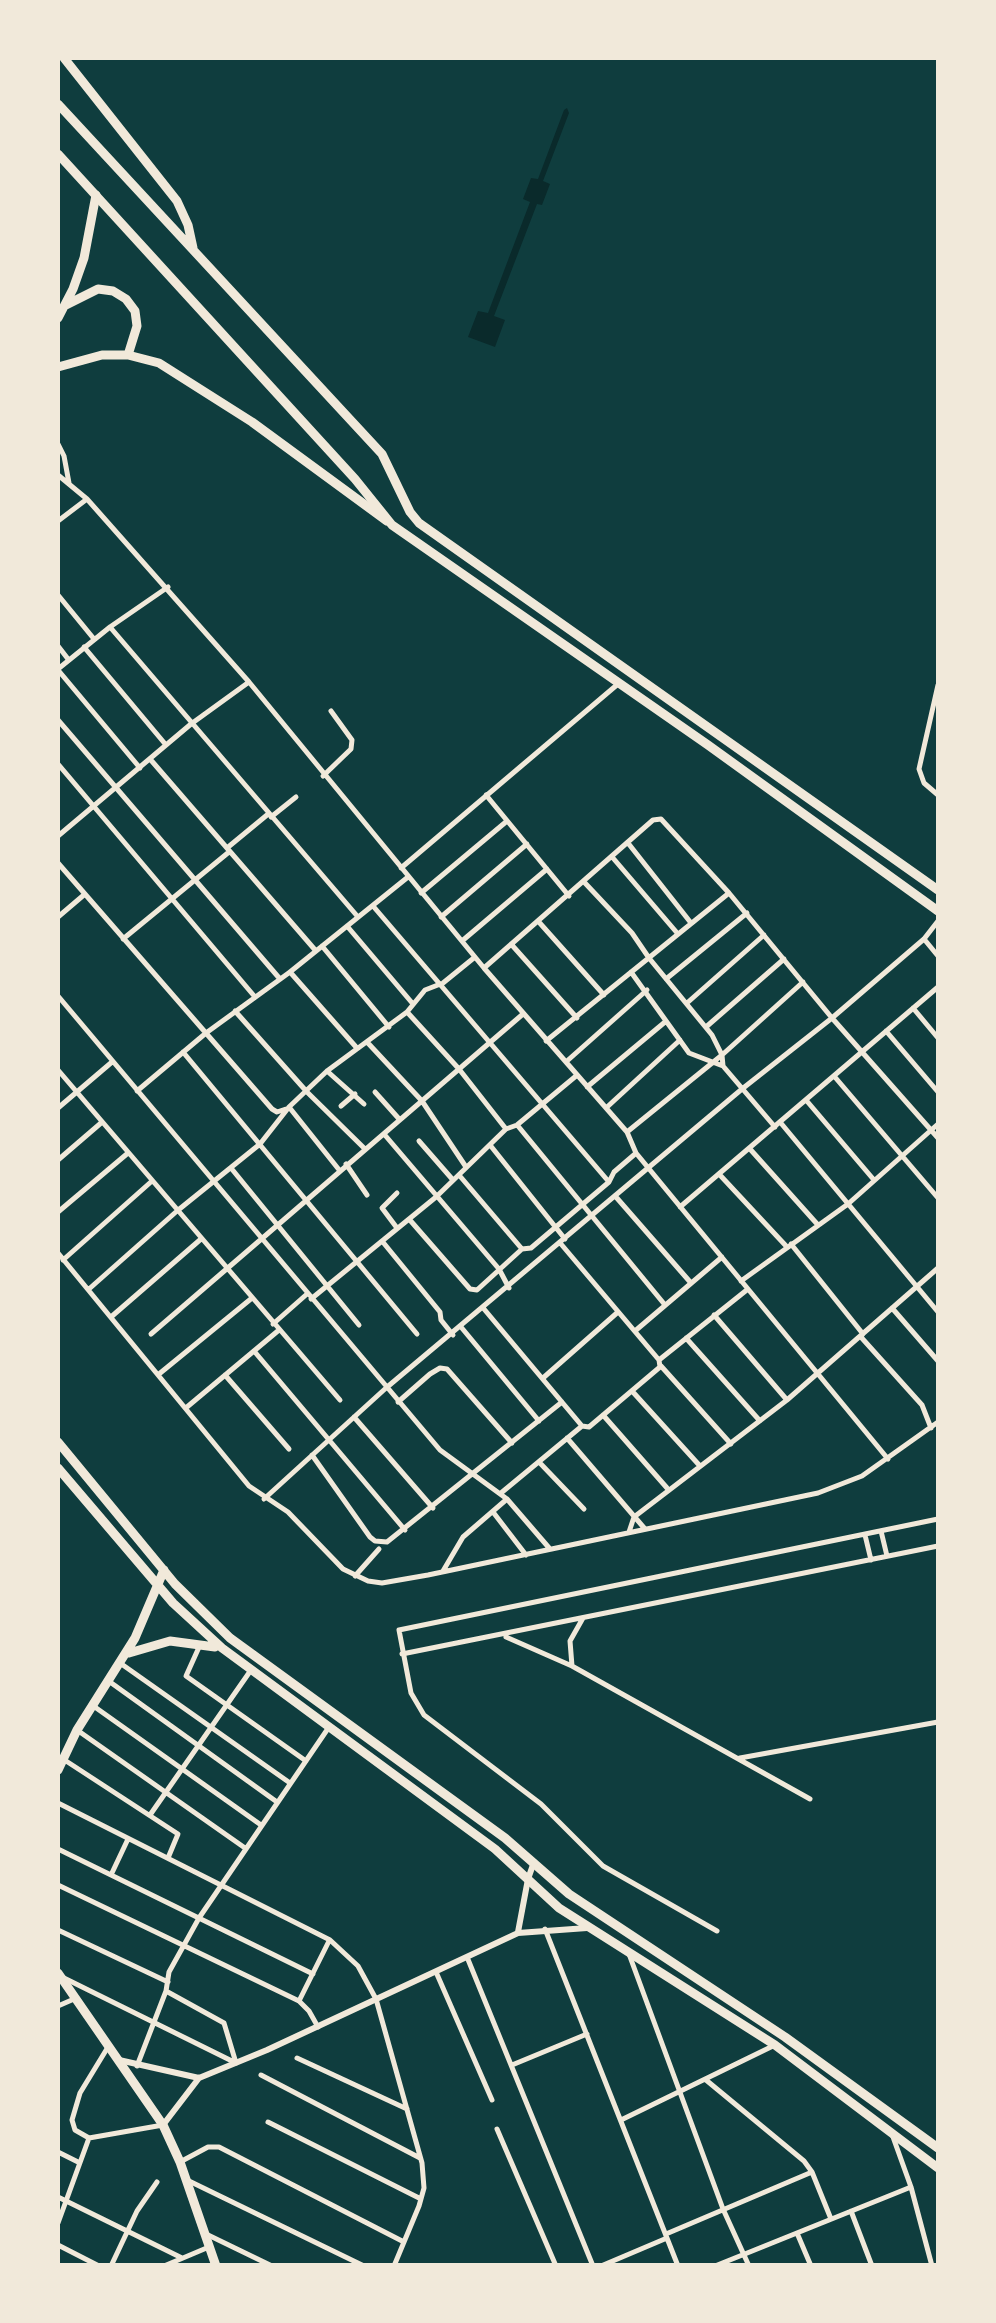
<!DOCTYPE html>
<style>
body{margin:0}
#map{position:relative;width:996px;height:2323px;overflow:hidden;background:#0f3d3e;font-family:"Golos Text",sans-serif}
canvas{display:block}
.frame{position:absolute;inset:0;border:60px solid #f1e9da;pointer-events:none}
</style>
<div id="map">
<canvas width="996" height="2323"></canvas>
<div class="frame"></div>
</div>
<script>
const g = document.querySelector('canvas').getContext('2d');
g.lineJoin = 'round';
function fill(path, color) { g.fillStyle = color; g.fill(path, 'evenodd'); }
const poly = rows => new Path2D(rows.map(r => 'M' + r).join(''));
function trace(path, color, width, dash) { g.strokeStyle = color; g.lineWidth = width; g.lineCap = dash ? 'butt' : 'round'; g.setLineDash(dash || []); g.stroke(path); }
const water = poly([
 [567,108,569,113,543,181,550,184,542,205,537,204,494,316,505,320,495,347,468,337,478,311,488,313,530,202,523,199,531,178,538,179,564,110]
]);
const minor = poly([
 [58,444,64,456,69,483],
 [58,475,87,499,249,682,484,968,627,1132,636,1153,888,1459],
 [58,521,87,499],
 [58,595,94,639],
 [110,627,358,917],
 [58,646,68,659],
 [84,647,166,745],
 [58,669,110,627,168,587],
 [58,670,140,768],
 [938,685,919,769,924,783,938,795],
 [58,720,280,979],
 [150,759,316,951],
 [58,764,255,997],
 [323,776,351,749,352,740,331,711],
 [486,795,569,896],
 [271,817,296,797],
 [58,836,191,724,249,682],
 [628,843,691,923],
 [227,848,267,815],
 [613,858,678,934],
 [58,863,272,1109,277,1112,286,1109],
 [401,868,618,684],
 [585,883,632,933,649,958,712,1035,722,1055,723,1066,775,1127],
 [421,893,507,821],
 [373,906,609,1182],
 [58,917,85,894],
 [441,917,527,844],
 [538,921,604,995],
 [347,926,413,1004],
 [123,939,229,852],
 [924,939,938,956],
 [462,941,547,869],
 [511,944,577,1018],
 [322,946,389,1027],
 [484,968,653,820,661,819,729,893,832,1018,938,1138],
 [290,972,356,1047],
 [631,972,689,1053,723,1066],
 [666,979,747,913],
 [58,996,440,1450,507,1499,550,1549],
 [687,1003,764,935],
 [913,1008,938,1038],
 [235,1011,307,1092,365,1149],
 [408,1013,459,1069,506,1129],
 [706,1027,784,959],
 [886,1031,938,1092],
 [546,1041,729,893],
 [367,1042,422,1101,466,1167],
 [183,1052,417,1334],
 [567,1061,647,990],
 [58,1070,340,1400],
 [327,1071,364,1104],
 [834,1076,938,1198],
 [587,1087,665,1022],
 [137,1091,206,1033,290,972,408,877],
 [375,1092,400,1120],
 [806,1100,874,1180],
 [341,1106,355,1094],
 [289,1107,340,1171],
 [58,1108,112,1062],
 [606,1108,680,1040],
 [780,1122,938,1312],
 [518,1126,665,1305],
 [627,1132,722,1055,803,982],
 [384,1134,499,1269,509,1288],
 [419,1141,453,1180],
 [490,1145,565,1239],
 [750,1149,818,1225],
 [58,1160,101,1123],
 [346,1164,367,1195],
 [231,1168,359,1325],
 [719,1174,787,1247],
 [459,1175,522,1249],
 [616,1197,691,1283],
 [680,1207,938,987],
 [58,1212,128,1153],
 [409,1219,470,1289,477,1290,522,1249,531,1248,609,1182,614,1172,635,1154],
 [397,1228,382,1208,397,1193],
 [382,1241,440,1312,441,1320,453,1335],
 [561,1244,659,1360],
 [791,1244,863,1334],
 [58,1253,249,1486,288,1512,343,1569,368,1581,382,1583,428,1575,818,1493,862,1476,938,1422],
 [63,1260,152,1181],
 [741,1281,848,1204,938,1124],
 [89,1289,177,1211,260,1144,289,1107,327,1071,407,1012,425,990,443,983,475,957],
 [311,1299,436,1197,506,1129,517,1125,576,1076],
 [892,1308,938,1361],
 [484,1309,582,1426],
 [714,1315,787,1400],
 [111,1317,201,1239],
 [273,1324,307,1294],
 [461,1327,539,1421],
 [635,1331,722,1257],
 [151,1334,523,1014],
 [860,1336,922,1405,931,1428],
 [686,1338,760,1421],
 [254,1351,405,1530],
 [661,1366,731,1444],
 [159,1374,252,1298],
 [225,1375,289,1449],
 [543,1378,618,1312],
 [632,1391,700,1466],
 [398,1402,430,1374,440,1368,447,1369,512,1443],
 [187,1407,279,1330],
 [603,1415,667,1488],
 [354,1417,433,1508],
 [567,1438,645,1529],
 [312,1455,370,1537,375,1541,387,1542,562,1402],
 [539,1462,584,1509],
 [501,1493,582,1426,589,1427,660,1367,659,1360,748,1289],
 [264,1499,386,1388,742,1089,832,1018,924,939,938,921],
 [493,1512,526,1555],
 [881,1531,887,1556],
 [629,1532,634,1517,787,1400,938,1268],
 [865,1535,871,1560],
 [443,1571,463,1537,507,1499],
 [355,1576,379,1549],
 [506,1637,572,1666,810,1799],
 [200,1645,186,1676,306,1761],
 [402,1654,938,1546],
 [120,1663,290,1783],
 [572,1666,570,1641,583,1618],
 [110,1682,277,1802],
 [92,1705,261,1825],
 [77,1730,245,1848],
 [740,1758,938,1722],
 [63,1759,178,1834,168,1858],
 [58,1803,330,1940,358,1966,376,1999,422,2163,424,2188,419,2206,394,2266],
 [150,1815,251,1670],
 [58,1849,313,1974],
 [111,1875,128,1839],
 [58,1885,299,2001,309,2011,318,2027],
 [545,1929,678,2266],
 [58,1930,168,1982],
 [717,1931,603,1866,541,1804,424,1715,411,1693,399,1630,938,1519],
 [629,1954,723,2209,749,2266],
 [467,1957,593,2266],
 [436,1972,492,2100],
 [64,1978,236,2063],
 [166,1991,224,2023,236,2063],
 [299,2001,329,1941],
 [58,2006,74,1999],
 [108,2047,80,2093,72,2120,75,2130,89,2138,163,2125],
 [297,2058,407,2109],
 [512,2065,587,2034],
 [137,2066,166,1991,169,1972,199,1918,329,1727],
 [261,2075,420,2158],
 [706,2080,804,2161,812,2172,831,2219],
 [621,2120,775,2045],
 [268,2122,421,2199],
 [497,2129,556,2266],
 [893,2137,911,2187,932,2266],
 [58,2152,78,2162],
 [180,2162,208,2147,219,2147,404,2242],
 [189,2181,364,2266],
 [58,2197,182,2258],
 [851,2211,872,2266],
 [58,2223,89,2138],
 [797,2233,811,2266],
 [206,2234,272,2266],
 [666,2234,812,2172],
 [58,2245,99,2266],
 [111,2266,137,2211,157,2182],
 [164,2266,209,2247],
 [601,2266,667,2238],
 [715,2266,911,2187]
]);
const tertiary = poly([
 [518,1932,528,1879,534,1862],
 [119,2060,199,2078,267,2050,518,1933,587,1928],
 [163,2125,199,2078]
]);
const primary = poly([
 [66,305,98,289,113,291,126,299,135,311,137,326,128,355],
 [58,318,73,289,84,258,96,195],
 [58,367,102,355,128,355,159,363,252,422,387,521],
 [58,1442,175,1584,230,1638,505,1838,569,1894,785,2037,938,2148],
 [58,1468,173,1603,222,1648,495,1849,559,1908,775,2045,938,2168],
 [129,1653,170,1641,215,1647],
 [58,1770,77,1730,135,1638,164,1570],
 [58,1973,163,2125,180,2162,216,2266]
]);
const trunk = poly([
 [64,58,177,201,188,225,193,248],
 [58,104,382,454,410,512,419,523,938,890],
 [58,154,355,479,392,525,708,745,938,911]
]);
fill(water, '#0a2a2b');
trace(minor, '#f1e9da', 5);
trace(tertiary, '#f1e9da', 6);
trace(primary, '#f1e9da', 9);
trace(trunk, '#f1e9da', 9);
</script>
